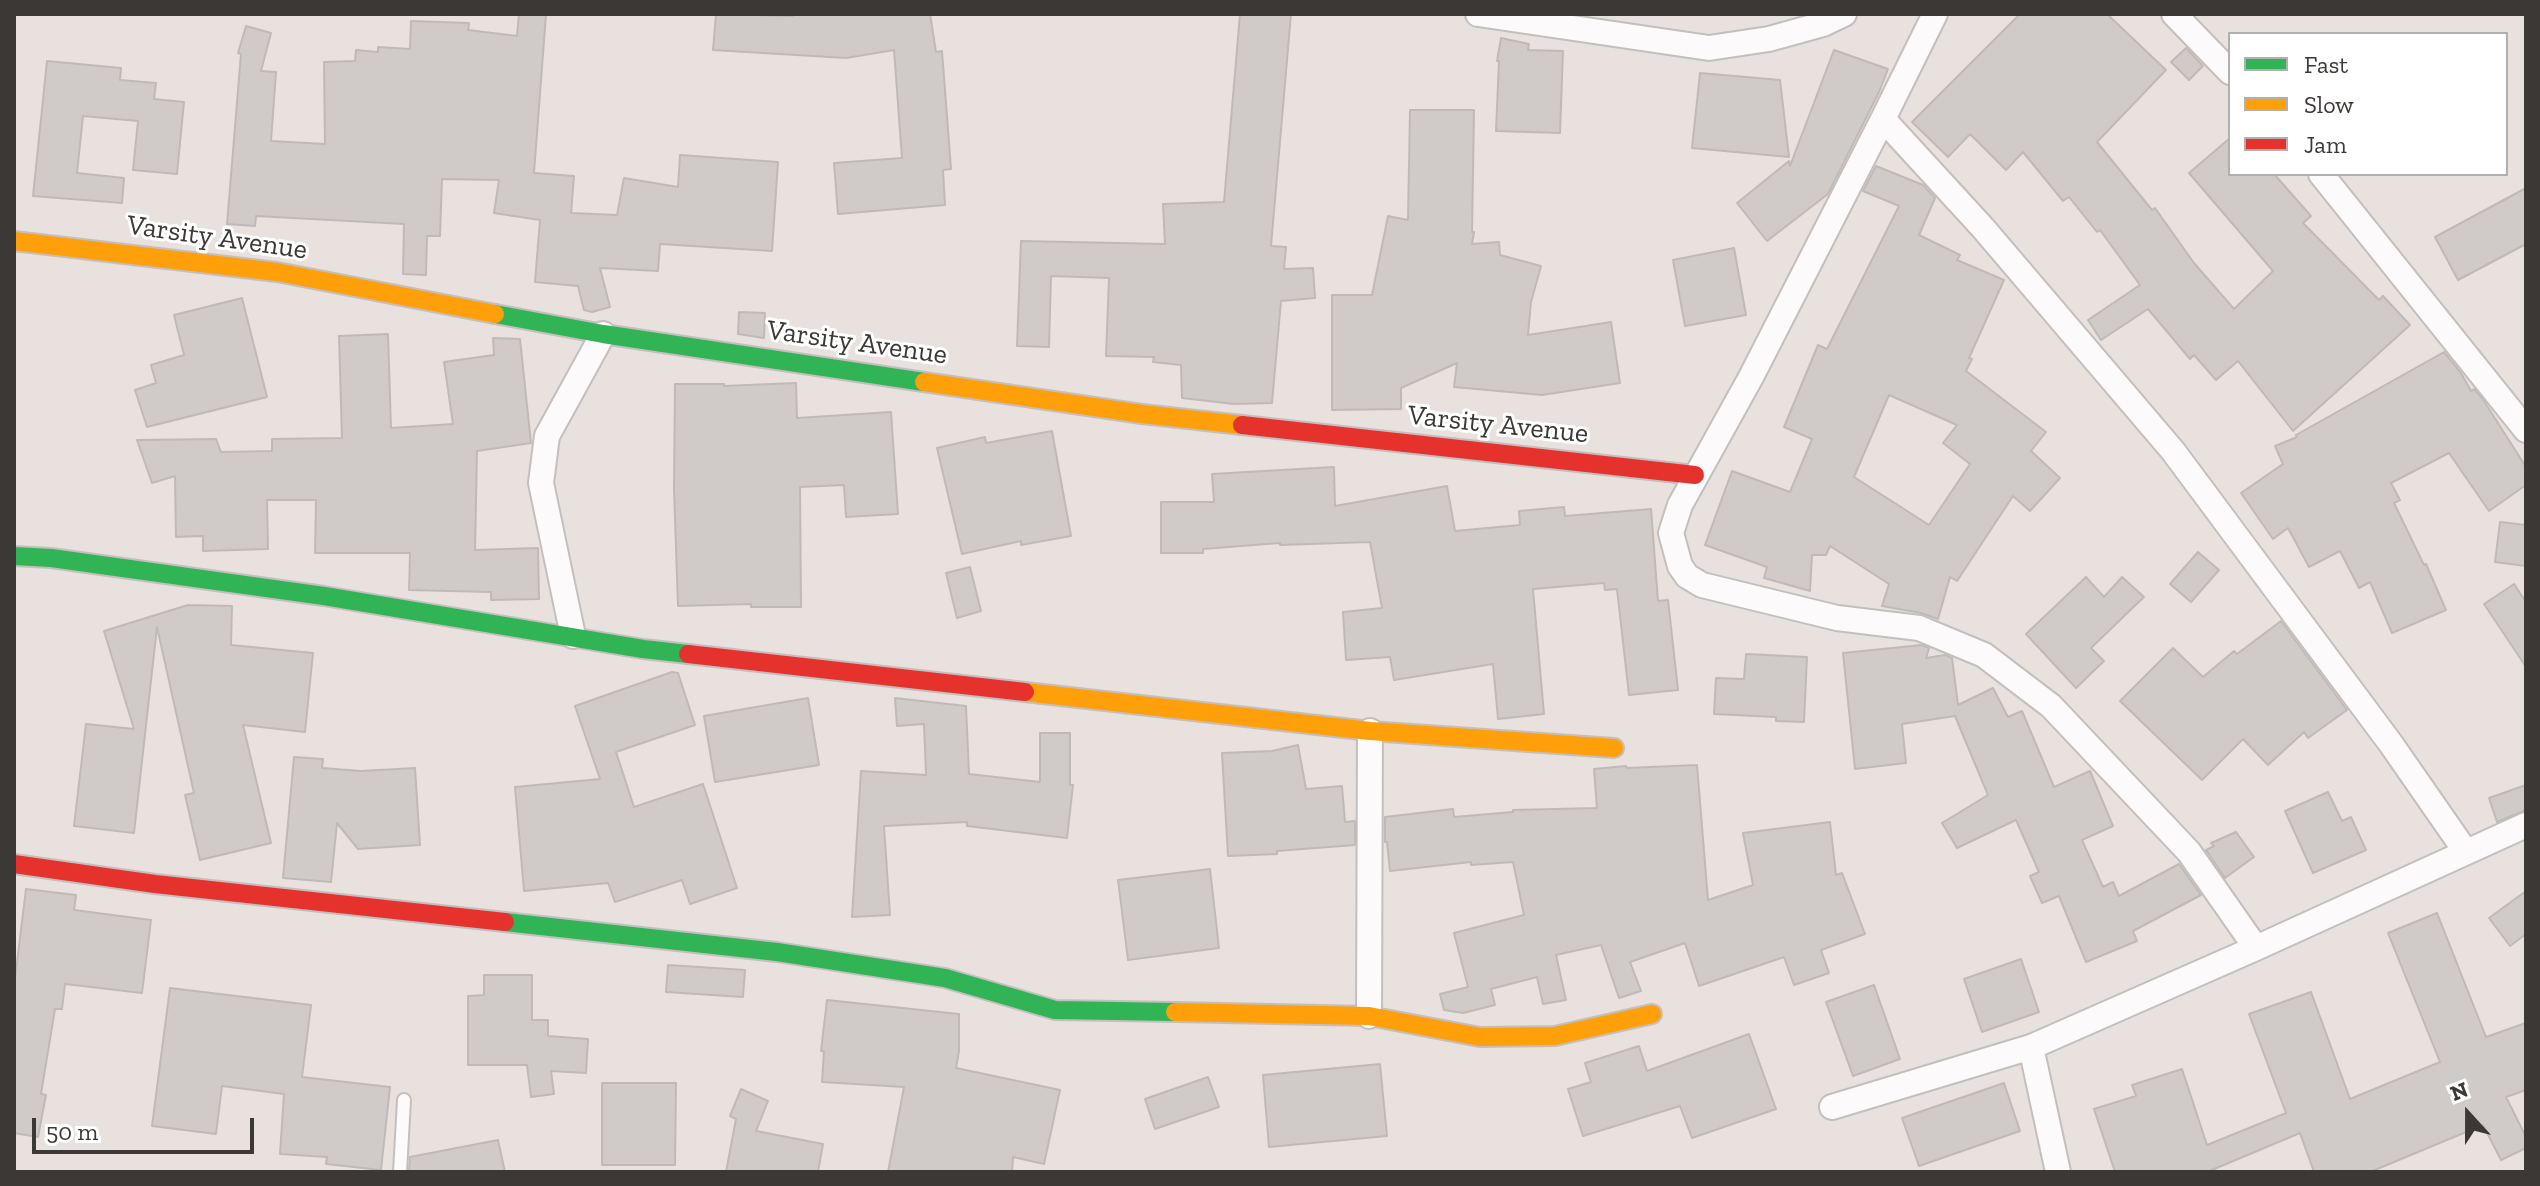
<!DOCTYPE html>
<style>
body{margin:0}
#map{position:relative;width:2540px;height:1186px;overflow:hidden;background:#e8e1de;font-family:"Zilla Slab",serif}
canvas{display:block}
.frame{position:absolute;inset:0;border:16px solid #3c3836;pointer-events:none}
.legend{position:absolute;left:2228px;top:32px;width:280px;height:144px;box-sizing:border-box;background:#fff;border:2px solid #b1afaf;margin:0;padding:10px 14px;list-style:none;font-size:24px;color:#3c3836}
.legend li{display:flex;align-items:center;gap:16px;height:40px}
.legend b{width:40px;border:2px solid #b1afaf}
.north{position:absolute;left:2428px;top:1074px;width:80px;height:80px;-webkit-text-stroke:6px #fff;paint-order:stroke;rotate:339deg;font-size:22px;font-weight:700;line-height:32px;text-align:center;color:#3c3836}
.north::after{content:'';display:block;margin:auto;width:28px;height:36px;background:#3c3836;clip-path:polygon(50% 0,100% 100%,50% 72%,0 100%)}
.scale{position:absolute;left:32px;top:1118px;width:222px;height:36px;box-sizing:border-box;border:4px solid #3c3836;border-top:0;padding-left:10px;font-size:24px;line-height:28px;white-space:nowrap;color:#3c3836;-webkit-text-stroke:6px #fff;paint-order:stroke}
</style>
<div id="map">
<canvas width="2540" height="1186"></canvas>
<div class="frame"></div>
<ul class="legend">
<li><b style="height:10px;background:#30b455"></b>Fast</li>
<li><b style="height:10px;background:#ff9f0a"></b>Slow</li>
<li><b style="height:10px;background:#e5322d"></b>Jam</li>
</ul>
<div class="north">N</div>
<div class="scale">50 m</div>
</div>
<script>
const g = document.querySelector('canvas').getContext('2d');
g.lineJoin = 'round';
function fill(path, color) { g.fillStyle = color; g.fill(path, 'evenodd'); }
const poly = rows => new Path2D(rows.map(r => 'M' + r).join(''));
function trace(path, color, width, dash) { g.strokeStyle = color; g.lineWidth = width; g.lineCap = dash ? 'butt' : 'round'; g.setLineDash(dash || []); g.stroke(path); }
function write(font, color, halo, rows, align = 'center') {
  g.font = font + ' "Zilla Slab",serif'; g.lineWidth = 6; g.setLineDash([]); g.textBaseline = 'middle'; g.strokeStyle = halo; g.fillStyle = color; for (const [text, x, y, turn = 0] of rows) {
    g.save(); g.translate(x, y); g.rotate((+turn || 0) * Math.PI / 180); g.textAlign = isNaN(turn) ? turn : align; if (halo) g.strokeText(text, 0, 0); g.fillText(text, 0, 0); g.restore();
  }
}
const building = poly([
 [519,14,546,14,534,173,574,176,571,213,617,215,624,178,678,187,680,155,778,162,772,251,660,244,658,271,600,268,610,307,592,312,584,310,578,286,535,282,540,220,494,213,499,180,442,179,440,236,427,236,426,275,403,274,404,224,256,216,255,226,227,224,241,54,238,53,246,26,271,33,261,71,276,72,271,141,325,144,324,62,355,61,356,50,378,52,378,47,410,49,411,21,469,23,468,30,517,36,519,14],
 [716,14,793,16,793,14,930,14,936,52,942,51,951,169,943,170,945,205,838,214,834,163,902,158,894,50,846,58,713,50,716,14],
 [1240,14,1291,14,1271,246,1286,247,1284,269,1313,268,1315,298,1281,301,1272,403,1234,404,1182,398,1181,365,1153,362,1154,357,1106,356,1109,278,1051,276,1049,347,1017,346,1021,241,1165,244,1163,204,1224,202,1240,14],
 [2020,14,2107,14,2166,70,2097,142,2152,210,2155,208,2194,263,2234,309,2273,271,2189,173,2230,138,2230,174,2274,174,2311,216,2303,223,2379,300,2383,296,2410,325,2293,431,2238,361,2216,380,2194,355,2190,359,2148,309,2101,340,2088,320,2140,285,2100,230,2097,232,2069,197,2063,201,2023,152,2006,170,1970,134,1948,157,1912,122,2020,14],
 [1501,38,1529,44,1528,50,1563,51,1560,133,1496,131,1499,61,1497,61,1501,38],
 [2186,48,2203,66,2189,80,2171,62,2186,48],
 [1834,50,1888,69,1879,92,1828,194,1767,241,1737,203,1789,161,1790,166,1834,50],
 [47,61,121,68,120,80,156,83,154,99,184,102,177,174,133,170,138,121,83,116,77,173,124,178,122,203,33,196,47,61],
 [1700,73,1780,80,1789,157,1692,148,1700,73],
 [1410,110,1474,110,1472,232,1474,232,1472,244,1499,242,1500,255,1541,266,1531,302,1528,335,1611,322,1620,383,1542,395,1454,387,1457,363,1401,388,1401,409,1332,410,1332,295,1372,295,1388,216,1408,220,1410,110],
 [1876,166,1923,185,1935,198,1919,235,1960,255,1957,260,2004,280,1969,358,1972,359,1966,371,2046,432,2031,451,2060,478,2030,511,2013,496,1957,581,1950,577,1938,619,1921,613,1882,606,1889,584,1830,546,1826,555,1812,555,1810,591,1764,578,1767,567,1705,545,1732,471,1790,492,1812,439,1784,427,1818,345,1827,349,1899,206,1863,191,1876,166],
 [1889,395,1957,425,1943,443,1970,464,1929,525,1854,477,1889,395],
 [2526,188,2526,244,2458,280,2435,237,2526,188],
 [1734,248,1746,315,1685,326,1673,260,1734,248],
 [242,298,267,397,147,427,135,390,156,383,151,365,184,355,174,315,242,298],
 [739,312,765,313,764,338,738,334,739,312],
 [388,334,391,428,453,424,444,362,494,355,493,338,520,339,531,443,477,451,475,550,538,548,539,599,491,600,491,592,409,590,410,553,315,553,316,500,267,500,268,549,203,551,203,536,176,537,175,476,152,483,137,440,216,439,221,452,272,451,272,439,342,438,339,336,388,334],
 [2444,352,2461,373,2471,391,2474,389,2482,398,2526,467,2526,485,2489,511,2449,453,2391,483,2400,500,2394,503,2424,565,2426,564,2446,610,2392,633,2370,582,2359,588,2340,551,2309,567,2288,528,2273,539,2241,493,2283,464,2275,446,2297,437,2296,435,2444,352],
 [796,383,797,418,891,412,898,514,846,517,844,485,800,487,801,607,751,607,751,604,678,606,674,489,675,384,724,384,724,386,796,383],
 [1052,431,1071,536,1021,545,1021,541,962,554,937,448,985,437,986,443,1052,431],
 [1334,467,1335,506,1447,486,1455,531,1520,525,1519,511,1564,507,1565,516,1651,509,1658,601,1668,600,1678,690,1629,695,1617,589,1605,590,1604,583,1533,589,1544,714,1498,719,1493,664,1394,680,1390,657,1346,660,1343,612,1382,608,1370,542,1280,545,1280,543,1203,549,1203,553,1161,553,1161,502,1214,502,1212,474,1334,467],
 [2500,522,2526,525,2526,566,2495,562,2500,522],
 [2198,552,2219,570,2191,602,2170,584,2198,552],
 [970,567,981,611,957,618,946,573,970,567],
 [2086,577,2104,597,2122,577,2144,597,2091,648,2104,661,2076,688,2026,634,2086,577],
 [2514,584,2526,602,2526,667,2484,604,2514,584],
 [188,605,232,606,231,645,313,653,305,732,243,725,271,843,200,860,185,795,194,793,157,627,134,833,74,826,86,724,134,729,104,631,188,605],
 [2281,621,2347,710,2308,738,2304,732,2268,765,2243,739,2202,780,2120,701,2173,648,2203,677,2234,651,2237,654,2281,621],
 [1922,645,1929,648,1926,658,1945,655,1952,658,1958,705,1993,688,2008,717,2022,711,2054,787,2090,771,2113,826,2082,840,2103,887,2113,882,2119,896,2179,864,2201,895,2133,931,2137,941,2086,962,2059,896,2042,903,2030,876,2039,872,2016,820,1957,848,1942,823,1988,795,1955,716,1902,724,1906,763,1855,769,1843,653,1922,645],
 [1746,654,1807,657,1804,722,1776,721,1776,717,1714,714,1716,678,1744,679,1746,654],
 [672,672,678,673,695,725,616,752,634,807,703,784,737,888,690,904,682,880,615,902,608,883,524,891,515,787,600,779,575,706,672,672],
 [808,698,819,765,715,782,704,716,808,698],
 [895,698,966,706,969,774,1040,782,1040,733,1070,733,1070,785,1073,785,1067,838,967,826,967,822,884,826,890,915,852,917,861,771,926,775,924,724,897,726,895,698],
 [1298,745,1306,789,1342,786,1345,822,1355,821,1355,845,1277,851,1277,854,1228,856,1222,753,1272,751,1298,745],
 [294,757,323,759,322,768,361,771,415,768,420,845,358,849,337,823,331,882,283,878,294,757],
 [1697,765,1708,900,1753,885,1743,833,1830,822,1836,875,1842,873,1865,934,1821,950,1829,973,1794,985,1784,957,1699,986,1685,943,1630,962,1641,991,1619,998,1601,945,1556,955,1566,1000,1543,1004,1537,977,1491,989,1495,1005,1463,1013,1444,1010,1440,994,1468,987,1454,933,1524,915,1513,862,1471,865,1471,862,1390,871,1387,842,1385,842,1385,817,1453,809,1454,817,1513,812,1513,810,1597,808,1594,769,1626,766,1627,768,1697,765],
 [2526,785,2526,810,2497,822,2489,798,2526,785],
 [2328,792,2342,821,2351,817,2366,850,2313,873,2285,811,2328,792],
 [2236,832,2254,857,2225,878,2206,850,2214,846,2211,843,2236,832],
 [1210,869,1219,948,1128,960,1118,880,1210,869],
 [26,889,76,895,74,910,151,920,142,993,65,984,62,1009,55,1009,41,1094,46,1095,38,1137,14,1133,14,987,26,889],
 [2526,891,2526,934,2510,946,2489,918,2526,891],
 [2437,913,2486,1037,2526,1023,2526,1090,2506,1097,2526,1137,2526,1148,2501,1160,2483,1125,2370,1172,2314,1172,2300,1133,2207,1172,2115,1172,2094,1109,2136,1096,2132,1085,2182,1069,2207,1145,2286,1113,2249,1014,2311,992,2350,1099,2440,1062,2388,933,2437,913],
 [2021,959,2039,1012,1982,1032,1964,979,2021,959],
 [668,965,745,970,743,997,666,992,668,965],
 [484,975,532,975,532,1020,548,1020,548,1036,588,1039,586,1073,551,1071,554,1094,531,1097,527,1065,468,1065,468,996,484,995,484,975],
 [1874,985,1900,1059,1853,1076,1826,1002,1874,985],
 [170,988,311,1005,302,1077,390,1087,381,1170,326,1164,327,1157,280,1154,284,1094,222,1086,216,1134,152,1126,170,988],
 [827,1000,959,1014,959,1051,956,1068,1060,1090,1044,1164,1013,1157,1012,1172,888,1172,904,1087,822,1082,824,1051,821,1051,827,1000],
 [1749,1034,1776,1109,1692,1138,1680,1106,1583,1136,1568,1089,1591,1082,1585,1063,1639,1046,1647,1071,1749,1034],
 [1380,1064,1387,1136,1269,1147,1263,1075,1380,1064],
 [1208,1077,1219,1107,1155,1129,1145,1099,1208,1077],
 [602,1083,676,1083,675,1165,602,1165,602,1083],
 [2004,1083,2020,1131,1919,1166,1902,1118,2004,1083],
 [741,1089,768,1101,756,1131,823,1144,818,1172,726,1172,736,1119,730,1116,741,1089],
 [498,1140,505,1172,409,1172,410,1157,498,1140]
]);
const lane = poly([
 [400,1172,404,1100]
]);
const street = poly([
 [1478,14,1709,48,1769,39,1823,24,1844,14],
 [1935,14,1883,119,1751,377,1680,505,1671,533,1680,566,1687,576,1702,585,1837,618,1919,628,1984,655,2051,706,2189,852,2256,948],
 [2174,14,2230,72],
 [1883,119,1983,228,2173,451,2391,744,2466,852],
 [2321,174,2526,430],
 [573,636,541,483,547,436,603,334],
 [1369,1016,1370,731],
 [2031,1047,2058,1172],
 [1832,1107,2031,1047,2256,948,2526,825]
]);
const fast = poly([
 [495,314,603,334,924,382],
 [14,556,51,558,324,596,643,649,688,654],
 [505,922,777,952,945,978,1055,1010,1175,1012]
]);
const slow = poly([
 [14,241,277,272,495,314],
 [924,382,1142,414,1242,425],
 [1025,692,1370,731,1614,748],
 [1175,1012,1369,1016,1480,1037,1555,1036,1652,1014]
]);
const jam = poly([
 [1242,425,1695,475],
 [688,654,1025,692],
 [14,864,155,884,505,922]
]);
const streetNames = [
 ["Varsity Avenue",217,238,8],
 ["Varsity Avenue",857,343,8],
 ["Varsity Avenue",1498,425,6]
];
fill(building, '#d0cac8');
trace(building, '#bfbab8', 2);
trace(lane, '#c4bfbe', 16);
trace(street, '#c4bfbe', 28);
trace(fast, '#c4bfbe', 22);
trace(slow, '#c4bfbe', 22);
trace(jam, '#c4bfbe', 22);
trace(lane, '#fcfafa', 12);
trace(street, '#fcfafa', 24);
trace(fast, '#30b455', 18);
trace(slow, '#ff9f0a', 18);
trace(jam, '#e5322d', 18);
write('28px', '#3c3836', '#fff', streetNames);
</script>
